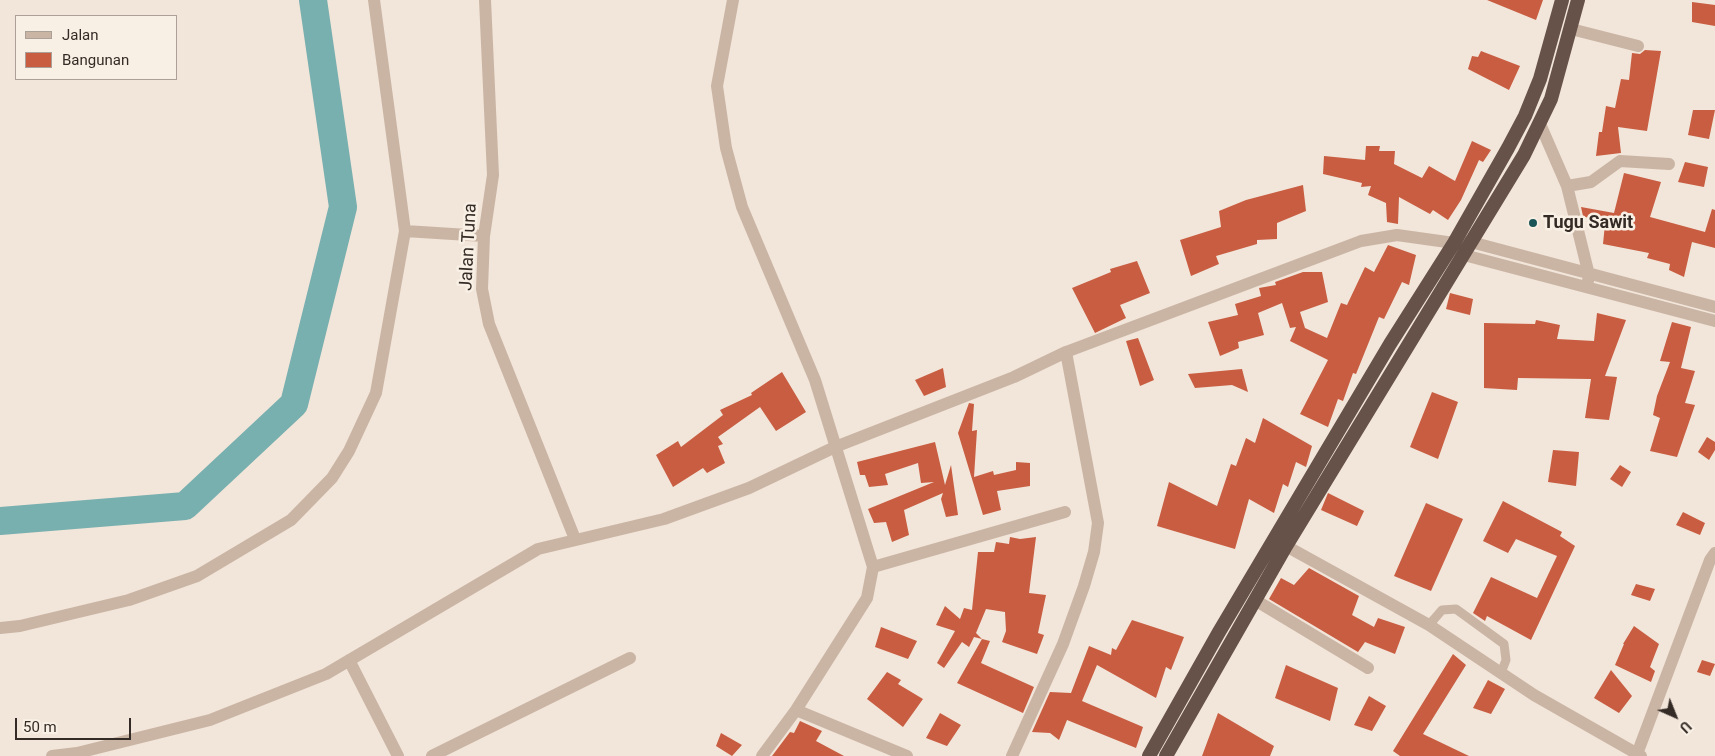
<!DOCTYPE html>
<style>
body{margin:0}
#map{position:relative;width:1715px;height:756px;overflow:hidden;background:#f2e5d9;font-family:Roboto,sans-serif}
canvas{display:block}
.legend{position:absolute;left:15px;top:15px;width:162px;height:65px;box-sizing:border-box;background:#f9f0e5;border:1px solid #aba199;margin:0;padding:6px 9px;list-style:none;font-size:15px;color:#352b26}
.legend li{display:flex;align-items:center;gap:10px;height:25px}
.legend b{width:25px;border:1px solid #aba199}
.north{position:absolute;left:1650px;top:691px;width:50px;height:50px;-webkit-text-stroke:4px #f9f0e5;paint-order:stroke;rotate:136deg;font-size:14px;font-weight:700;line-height:20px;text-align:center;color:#352b26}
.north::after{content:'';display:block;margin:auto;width:18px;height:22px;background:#352b26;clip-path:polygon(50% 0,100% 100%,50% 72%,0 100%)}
.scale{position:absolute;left:15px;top:718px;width:116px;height:22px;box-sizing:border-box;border:2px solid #352b26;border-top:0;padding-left:6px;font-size:15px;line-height:18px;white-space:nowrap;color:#352b26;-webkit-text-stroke:4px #f9f0e5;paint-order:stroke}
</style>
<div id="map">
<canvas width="1715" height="756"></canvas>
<ul class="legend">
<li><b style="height:6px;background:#cab5a5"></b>Jalan</li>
<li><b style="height:14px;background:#c85d41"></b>Bangunan</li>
</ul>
<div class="north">U</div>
<div class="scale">50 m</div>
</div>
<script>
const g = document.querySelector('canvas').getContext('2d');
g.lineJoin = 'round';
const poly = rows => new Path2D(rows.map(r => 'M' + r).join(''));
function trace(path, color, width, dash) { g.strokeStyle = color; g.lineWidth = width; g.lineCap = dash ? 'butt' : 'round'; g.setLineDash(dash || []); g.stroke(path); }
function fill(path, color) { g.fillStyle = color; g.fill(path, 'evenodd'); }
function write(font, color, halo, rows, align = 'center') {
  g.font = font + ' Roboto,sans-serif'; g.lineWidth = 5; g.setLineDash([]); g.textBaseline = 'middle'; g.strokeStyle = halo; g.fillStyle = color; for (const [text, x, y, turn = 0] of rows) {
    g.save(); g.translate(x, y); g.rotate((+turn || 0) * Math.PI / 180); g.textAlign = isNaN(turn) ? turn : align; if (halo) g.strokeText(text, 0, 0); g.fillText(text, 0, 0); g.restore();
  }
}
const river = poly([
 [0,521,185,506,294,404,343,207,313,0]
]);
const building = poly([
 [1487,0,1543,0,1536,20],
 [1692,2,1715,5,1715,26,1692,22],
 [1645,50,1661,51,1647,131,1618,127,1621,153,1596,156,1599,132,1602,132,1606,106,1615,108,1621,79,1629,80,1632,53,1640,54],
 [1481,51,1520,66,1509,90,1468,69,1472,56,1478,57],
 [1693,110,1715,110,1709,139,1688,135],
 [1472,141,1491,150,1483,162,1479,160,1461,200,1448,220,1433,210,1430,214,1399,197,1398,224,1387,222,1386,203,1368,195,1371,186,1361,187,1362,183,1323,174,1324,156,1365,160,1366,146,1380,146,1379,151,1395,151,1394,164,1422,178,1429,166,1455,181],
 [1685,162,1708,167,1704,187,1678,182],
 [1624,173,1661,182,1650,217,1705,232,1712,209,1715,210,1715,248,1692,242,1684,277,1669,270,1670,264,1647,258,1649,253,1603,244,1605,224,1583,216,1581,207,1614,213],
 [1303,185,1306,211,1277,223,1277,239,1257,240,1257,244,1216,256,1219,264,1191,276,1180,240,1221,227,1219,211,1246,200],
 [1388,245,1416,255,1409,285,1402,282,1384,319,1379,317,1356,374,1353,373,1343,401,1338,399,1328,427,1300,414,1328,360,1290,341,1296,327,1290,328,1282,303,1258,313,1264,335,1238,342,1239,348,1220,356,1208,322,1238,315,1235,304,1261,296,1259,288,1276,285,1275,282,1303,272,1322,272,1328,302,1300,312,1305,328,1327,338,1341,303,1347,305,1365,267,1374,272],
 [1137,261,1150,293,1120,305,1126,318,1095,333,1072,288,1111,272,1110,269],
 [1450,293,1473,299,1470,315,1446,309],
 [1597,313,1626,320,1605,376,1617,377,1609,420,1585,418,1591,379,1518,378,1517,390,1484,388,1484,323,1535,324,1536,320,1560,325,1557,339,1594,341],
 [1672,322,1691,327,1681,368,1695,371,1685,403,1695,405,1677,457,1650,451,1660,418,1653,415,1657,396,1670,362,1660,361],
 [1138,338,1154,380,1140,386,1126,341],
 [943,368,946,387,924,396,915,380],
 [1242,369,1248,392,1232,385,1195,388,1188,374],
 [782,372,806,412,776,431,760,407,718,437,723,444,718,446,725,463,707,473,703,468,673,487,656,455,678,441,681,447,723,415,720,410,752,395,751,393],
 [1432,392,1458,402,1438,459,1410,447],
 [969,403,974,404,972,431,977,430,974,477,993,471,994,475,1016,470,1016,462,1030,463,1030,486,997,491,1001,510,983,515,958,433],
 [1263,418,1312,446,1306,467,1296,462,1288,487,1283,484,1274,513,1249,499,1235,549,1157,526,1169,482,1217,506,1231,464,1236,466,1246,438,1255,443],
 [1707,437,1715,442,1715,450,1709,460,1698,452],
 [935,442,945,485,951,465,958,515,946,517,941,499,943,493,904,510,909,535,892,542,886,522,874,523,868,509,934,482,921,483,918,463,885,474,888,485,869,487,865,475,860,475,857,462],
 [1553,450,1579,452,1576,486,1548,482],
 [1620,465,1631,472,1622,487,1610,479],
 [1328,493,1364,511,1357,526,1321,510],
 [1503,501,1562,532,1560,536,1575,546,1531,640,1487,616,1485,621,1473,613,1491,577,1537,598,1557,556,1516,539,1508,553,1483,541],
 [1426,503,1463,519,1431,591,1394,576],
 [1683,512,1705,523,1700,535,1676,525],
 [1010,537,1020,539,1036,537,1029,593,1046,595,1038,633,1044,635,1037,654,1002,642,1006,631,1005,612,986,609,976,633,982,639,990,641,981,663,1034,687,1023,713,957,683,982,639,974,637,969,647,962,642,944,668,937,663,955,631,936,625,945,606,960,619,964,608,972,610,978,552,994,552,996,542,1009,544],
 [1309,568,1359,596,1352,615,1374,627,1378,618,1405,627,1395,654,1365,642,1358,652,1269,599,1281,578,1294,585],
 [1636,584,1655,589,1650,601,1631,595],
 [1132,620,1184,637,1171,670,1166,667,1156,698,1097,665,1082,701,1143,727,1136,748,1067,720,1059,740,1050,733,1032,732,1050,692,1071,693,1089,646,1111,655,1112,648,1116,650],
 [1634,626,1659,644,1650,667,1655,671,1651,682,1615,665,1624,644,1623,644],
 [881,627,917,641,908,659,875,647],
 [1453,654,1466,665,1423,734,1469,756,1400,756,1393,751],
 [1702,660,1715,664,1710,676,1697,672],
 [1286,665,1338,688,1330,721,1275,698],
 [1611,670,1632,696,1619,713,1594,698],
 [887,672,901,680,898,684,923,699,903,727,867,699],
 [1488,680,1505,689,1491,714,1473,708],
 [1369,696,1386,706,1372,731,1354,725],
 [940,713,961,725,947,746,926,738],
 [1218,713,1274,746,1270,756,1202,756],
 [800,721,822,731,816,741,844,756,772,756,790,732,794,733],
 [721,733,742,745,732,756,716,746]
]);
const service = poly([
 [1429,625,1442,610,1456,609,1504,644,1506,660,1501,673]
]);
const minor = poly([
 [485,0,493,175,484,236,482,289,489,324,575,539],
 [733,0,717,86,726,148,742,207,815,380,873,567,867,598,796,710,762,756],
 [1571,29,1638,46],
 [1540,124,1567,186,1589,275,1588,281],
 [1567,186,1591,182,1620,161,1669,164],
 [405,231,484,236],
 [1457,247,1464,255,1715,321],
 [1277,541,1429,625,1534,695,1641,756],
 [873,567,1065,512],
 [1255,600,1368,668],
 [0,628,20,626,129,600,197,576,291,520,332,478,349,451,376,393,405,231,374,0],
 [349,660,398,756],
 [796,710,907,756],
 [1637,754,1710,560,1715,553],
 [52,756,77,753,210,720,326,674,538,549,664,519,749,488,835,447,1014,377,1066,352,1361,241,1397,235,1454,243,1471,242,1715,307],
 [432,756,630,658],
 [1012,756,1063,644,1084,586,1094,552,1098,523,1066,352]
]);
const trunk = poly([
 [1149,756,1219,632,1390,344,1454,243,1508,148,1525,116,1540,79,1562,0],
 [1166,756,1286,546,1524,155,1551,99,1578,0]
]);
const markers = [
 [1533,223,5,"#1b5557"]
];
const poiNames = [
 ["Tugu Sawit",1543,223]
];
const streetNames = [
 ["Jalan Tuna",469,247,-87]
];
trace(river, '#78afaf', 28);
fill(building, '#c85d41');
trace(service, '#cab5a5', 9);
trace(minor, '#cab5a5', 12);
trace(trunk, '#67524a', 14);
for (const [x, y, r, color] of markers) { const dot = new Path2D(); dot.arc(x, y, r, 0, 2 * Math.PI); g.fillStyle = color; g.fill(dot); trace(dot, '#f9f0e5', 2); }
write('bold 18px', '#352b26', '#f9f0e5', poiNames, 'left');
write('18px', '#352b26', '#f9f0e5', streetNames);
</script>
